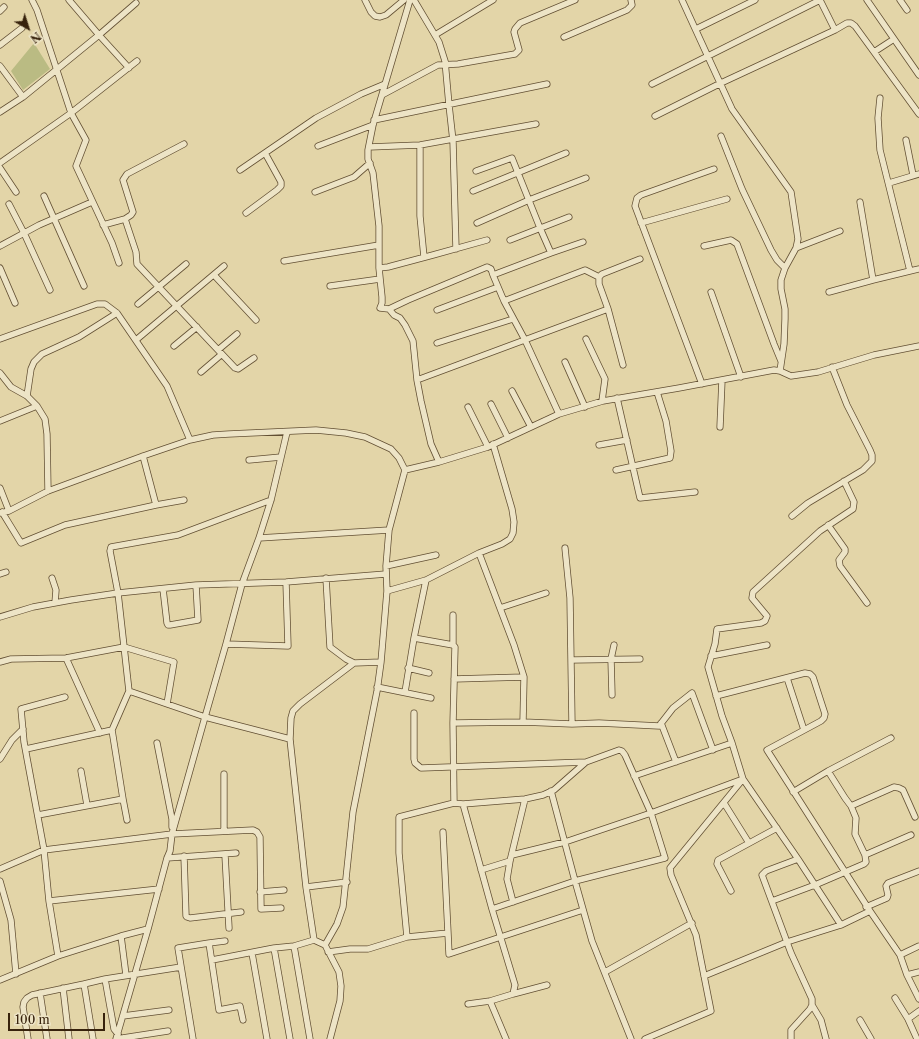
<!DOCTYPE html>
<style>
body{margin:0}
#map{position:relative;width:919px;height:1039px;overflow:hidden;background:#e3d5a8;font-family:"Libre Caslon Text",serif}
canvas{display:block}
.north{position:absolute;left:8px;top:8px;width:40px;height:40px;-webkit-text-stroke:3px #ede4c6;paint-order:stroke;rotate:141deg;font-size:11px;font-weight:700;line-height:16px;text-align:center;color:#37220c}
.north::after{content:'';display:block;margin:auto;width:14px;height:18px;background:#37220c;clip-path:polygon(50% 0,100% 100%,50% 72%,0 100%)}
.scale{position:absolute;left:8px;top:1013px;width:97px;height:18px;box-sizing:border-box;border:2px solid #37220c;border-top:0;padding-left:5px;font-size:12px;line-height:14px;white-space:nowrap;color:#37220c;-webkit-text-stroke:3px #ede4c6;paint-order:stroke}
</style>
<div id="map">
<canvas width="919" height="1039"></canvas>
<div class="north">N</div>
<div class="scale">100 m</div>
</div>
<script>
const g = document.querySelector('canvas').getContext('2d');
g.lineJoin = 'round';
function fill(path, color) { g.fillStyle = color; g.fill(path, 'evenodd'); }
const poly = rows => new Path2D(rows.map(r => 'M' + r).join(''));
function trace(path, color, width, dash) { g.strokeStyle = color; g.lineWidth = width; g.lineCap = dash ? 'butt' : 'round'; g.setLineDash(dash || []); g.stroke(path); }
const green = poly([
 [34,43,50,69,23,90,11,71]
]);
const minor = poly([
 [365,0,371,12,375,16,380,17,386,15,404,0],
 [410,0,373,125,368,150,368,159,373,173,379,226,379,268,382,297,382,303,380,308,389,309,394,315,400,318,405,325,413,341,417,380,421,401,431,444,439,462],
 [414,0,439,42,445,61,449,105,453,141,456,249],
 [682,0,732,109,791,192,798,239,796,248,785,268,781,280,781,289,785,309,785,319,784,344,780,371],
 [820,0,835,30],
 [867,0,919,75],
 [900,0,907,10],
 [0,11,4,7],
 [696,29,755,0],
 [435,35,493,0],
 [564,37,627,10,632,5,631,0],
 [0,45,22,28],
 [874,52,894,39],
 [0,66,23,97,0,112],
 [129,68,99,35,136,3],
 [652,84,820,0],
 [382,95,438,65,458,64,515,54,519,50,514,32,515,29,520,23,575,0],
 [23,97,99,35,69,0],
 [880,98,878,118,880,150,910,271,919,269],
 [655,116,721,83,835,30,847,23,851,23,855,26,919,114],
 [374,120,547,84],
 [721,136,742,189,771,250,777,260,785,268],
 [906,140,913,175],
 [420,145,420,216,424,257],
 [318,146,373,125],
 [369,147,420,145,536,124],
 [0,163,71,113,37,10,32,0],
 [0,168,16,192],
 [240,170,316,118,361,94,385,84],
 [889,183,919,174],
 [473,191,566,153],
 [315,192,354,177,370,163],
 [44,196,84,286],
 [860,202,873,280],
 [9,204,24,233,50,290],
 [246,213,277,190,281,186,281,182,265,153],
 [125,219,136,252,137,264,235,368,238,369,254,358],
 [477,223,529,200,586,178],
 [641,223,727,199],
 [103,225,125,219,131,215,133,212,123,180,127,174,184,144],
 [510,240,569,217],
 [0,246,39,225,92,202],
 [704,246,731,240,737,244,774,344,781,361],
 [796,248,840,231],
 [551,253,583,242],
 [284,261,379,245],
 [119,263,112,243,76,166,86,140,71,113,137,61],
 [0,268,15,303],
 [379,268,388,267,433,255,487,240],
 [214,275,256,320],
 [493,275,504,301,525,340,559,414],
 [330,286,380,279],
 [711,292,741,377],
 [829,292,873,280,910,271],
 [504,301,585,270,599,277],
 [138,304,186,264],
 [389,309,408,300,487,267,491,269,493,275,551,253,540,228,512,158,476,171],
 [437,310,498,287],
 [0,339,97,304,105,304,117,313,167,386,190,440],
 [586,339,605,379,602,401],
 [136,340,224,266],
 [437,343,513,319],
 [174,346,197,327],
 [218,350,237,334],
 [565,362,585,407],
 [623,365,608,309,599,284,599,277,602,274,640,259],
 [201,372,222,354],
 [0,373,11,387,27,396,37,406],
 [417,380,608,309],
 [702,384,635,206,637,198,641,195,714,169],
 [512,391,531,427],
 [27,396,31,369,34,362,42,354,79,337,117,313],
 [617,398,640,498,695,492],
 [491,404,508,438],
 [468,407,488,447],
 [0,421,37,406,45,419,47,434,48,491],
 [720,427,722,380],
 [599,445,627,440],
 [143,456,156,505],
 [249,460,281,457],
 [616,470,670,458,671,451,666,421,657,392],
 [0,488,9,511],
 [2,512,21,543,65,525,156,505,184,500],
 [0,513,9,511,48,491,143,456,190,440,213,435,229,434,316,430,346,433,365,437,391,449,399,458,405,470,439,462,488,447,559,414,603,401,679,388,774,370,780,371,791,376,818,372,874,355,919,346],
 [792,516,808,503,863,470,872,461,872,455,870,450,847,405,832,367],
 [828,525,845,549,845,552,839,560,840,566,867,603],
 [259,538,271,500,287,432],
 [565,548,570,598,572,724],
 [479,553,514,645,524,677,523,722],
 [386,566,436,555],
 [0,574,6,572],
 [52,578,56,590,55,603],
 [326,578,330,647,346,659,354,663,381,662],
 [286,582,288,646,226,644,242,584,259,538,389,530],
 [163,589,167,623,168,625,170,625,198,620,196,585],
 [387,591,426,580,479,553,502,544,510,539,513,533,514,522,512,509,493,444],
 [500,608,546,593],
 [0,617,33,607,71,600,118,593,110,551,111,547,178,535,271,500],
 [414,638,426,580],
 [226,644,205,717,290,739,291,718,293,711,300,704,354,663],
 [453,645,453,615],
 [711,656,767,645],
 [66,658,100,733],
 [572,660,640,659],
 [0,662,11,659,66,658,124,647,174,662,167,704],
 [408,668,429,673],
 [787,678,804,730],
 [454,679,524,677],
 [377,687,431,698],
 [129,691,118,593,196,585,286,582,386,574],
 [405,692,414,638,453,645,455,647,453,723,454,803],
 [612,695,611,659,614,645],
 [414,713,414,759,415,763,421,768,586,762],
 [453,723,523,722,572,724,599,723,659,726,673,708,692,693,713,750],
 [661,723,676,762],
 [290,739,306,887,314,940],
 [157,743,172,819,172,827],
 [0,759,12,740,23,729],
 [81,771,87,805],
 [634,776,732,743],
 [551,791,575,881,592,941,631,1039],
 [793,792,828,771,891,738],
 [123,799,127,820],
 [724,803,749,843],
 [463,804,525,799,543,795,554,790,586,762,619,750,622,751,625,755,651,813,743,779,670,868,671,875,696,935,711,1011,645,1039],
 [851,806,894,787,899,788,903,790,915,817],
 [38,815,123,799,112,730],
 [224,831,224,774],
 [443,832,448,933],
 [225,855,229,928],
 [865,855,911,835],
 [184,856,186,916,187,917,190,918,241,912],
 [167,858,236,853],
 [798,859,841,925],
 [0,869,44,850,172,834,253,830,257,832,260,837,261,909,281,908],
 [481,870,510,861],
 [0,881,11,920,16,974],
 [306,887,347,882],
 [731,891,717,864,718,860,777,828],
 [260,892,284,890],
 [49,901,159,889],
 [772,901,815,885,864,864,866,862,865,855,855,834,856,818,851,806,845,798,828,771],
 [513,902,507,879,510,861,525,799],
 [866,907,887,898,888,895,886,886,888,883,919,871],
 [492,909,575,881,665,858,651,813,565,842,512,855],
 [870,911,900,955,907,975,919,999],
 [121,936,126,975],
 [407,937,448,933,449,954,583,910],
 [209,943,225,941],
 [294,946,310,1039],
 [328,952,350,949,368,949,407,937,399,853,399,817,454,803,463,804,492,909,515,985,513,994,490,1001,506,1039],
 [252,953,267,1039],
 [900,955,919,946],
 [58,956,49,901,44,850,24,742,21,709,65,697],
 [212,960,274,948],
 [605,972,692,923],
 [907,975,919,972],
 [704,976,787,942,841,925,870,911,767,750,821,721,824,718,825,714,813,677,810,674,805,673,716,696],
 [105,979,114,1029,118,1034],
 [0,980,58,956,121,936,148,929,167,858,170,851,172,834,205,717,129,691,112,730,26,749],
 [63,988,69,1039],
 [40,993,47,1039],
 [513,994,547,985],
 [895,998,908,1019],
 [468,1004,490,1001],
 [812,1005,821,1020,826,1039],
 [123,1016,169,1010],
 [860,1020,871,1039],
 [28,1039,23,1007,24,1002,27,998,32,995,84,984],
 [93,1039,84,984,105,979,181,967],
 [116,1039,148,929],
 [116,1039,168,1031],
 [193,1039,178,948,209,943,219,1010,240,1006,243,1020],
 [290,1039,274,948,294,946,314,940,325,945],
 [330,1039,340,1001,341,986,339,972,325,945,337,924,343,907,353,812,377,691,381,662,387,591,386,566,389,530,405,470],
 [791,1039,791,1030,810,1009,812,1005,812,999,791,953,762,875,766,871,798,859,743,779,732,743,722,716,708,667,715,644,717,629,761,623,765,621,767,616,752,598,753,592,820,531,853,509,854,502,844,481],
 [917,1039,908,1019,919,1011]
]);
fill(green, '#babb83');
trace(minor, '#624f33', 7);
trace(minor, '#ede4c6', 5.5);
</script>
